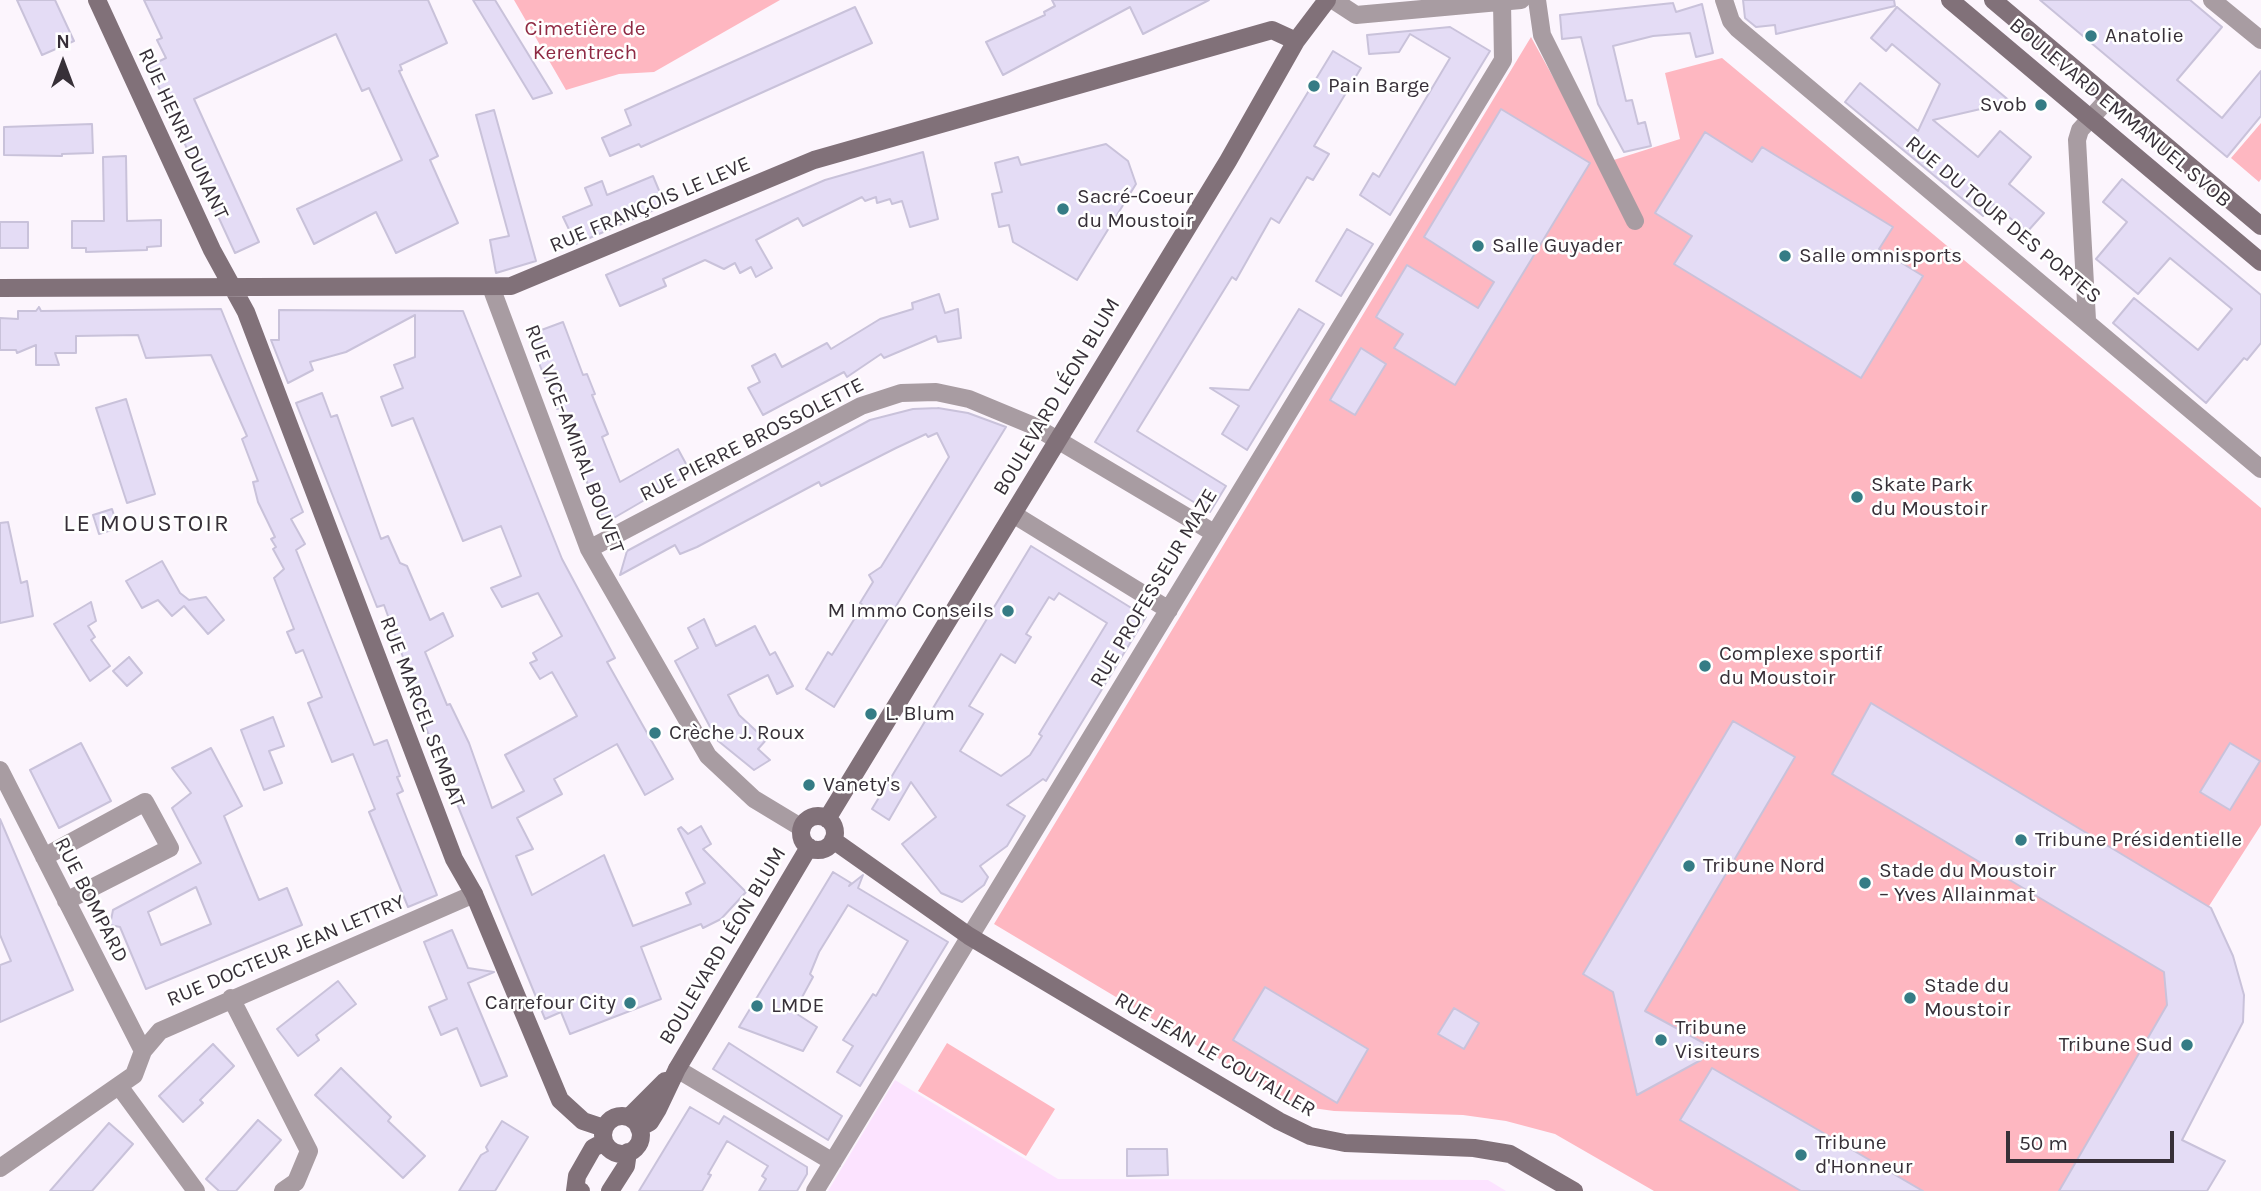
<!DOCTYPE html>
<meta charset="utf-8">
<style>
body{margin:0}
#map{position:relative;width:2261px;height:1191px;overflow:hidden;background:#fcf5fd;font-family:Karla,sans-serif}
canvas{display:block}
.north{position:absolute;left:28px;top:28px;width:70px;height:70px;-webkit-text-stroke:5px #fff;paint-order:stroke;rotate:0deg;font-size:19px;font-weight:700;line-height:28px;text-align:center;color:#373038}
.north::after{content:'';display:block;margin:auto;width:24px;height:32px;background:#373038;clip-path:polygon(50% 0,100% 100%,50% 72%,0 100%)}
.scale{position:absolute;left:2006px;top:1131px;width:168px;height:32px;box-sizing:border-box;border:4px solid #373038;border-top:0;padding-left:9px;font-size:21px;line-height:24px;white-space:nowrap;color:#373038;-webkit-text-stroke:5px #fff;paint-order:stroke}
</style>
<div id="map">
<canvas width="2261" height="1191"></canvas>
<div class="north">N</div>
<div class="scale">50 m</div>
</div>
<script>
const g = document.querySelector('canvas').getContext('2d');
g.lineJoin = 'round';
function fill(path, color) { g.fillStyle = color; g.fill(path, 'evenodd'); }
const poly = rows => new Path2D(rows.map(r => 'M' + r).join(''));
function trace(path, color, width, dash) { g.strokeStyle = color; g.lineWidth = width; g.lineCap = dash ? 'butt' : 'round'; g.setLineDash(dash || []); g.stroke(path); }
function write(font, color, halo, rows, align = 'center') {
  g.font = font + ' Karla,sans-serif'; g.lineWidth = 5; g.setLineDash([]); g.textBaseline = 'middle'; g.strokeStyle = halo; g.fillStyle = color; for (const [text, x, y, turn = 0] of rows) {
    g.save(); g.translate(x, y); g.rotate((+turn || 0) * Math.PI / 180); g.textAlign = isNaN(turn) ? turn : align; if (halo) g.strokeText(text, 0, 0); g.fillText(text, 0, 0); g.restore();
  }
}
const built = poly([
 [895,1080,1058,1179,1488,1180,1506,1191,828,1191]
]);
const green = poly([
 [514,0,780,0,654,72,619,74,566,90],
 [1531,37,1601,164,1680,139,1665,73,1722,58,2261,508,2261,825,2209,906,2233,956,2244,995,2243,1022,2156,1191,1654,1191,1555,1134,1506,1121,1463,1115,1334,1111,1298,1106,994,924],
 [2261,123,2261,179,2259,182,2231,158],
 [947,1043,1055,1109,1026,1156,918,1091]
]);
const building = poly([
 [17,0,55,0,74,41,42,55,17,0],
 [144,0,428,0,447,43,400,65,402,70,399,71,438,156,430,160,458,223,396,253,376,212,314,244,297,209,402,160,369,88,362,91,336,34,194,99,259,242,235,253,149,66,166,58,157,40,162,38,144,0],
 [473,0,495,0,552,93,533,99,473,0],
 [1052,0,1209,0,1143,34,1130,7,1003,75,986,42,1045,15,1044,12,1055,6,1052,0],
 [1743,0,1894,0,1895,6,1776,34,1775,25,1756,27,1745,18,1743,0],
 [2040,0,2190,0,2222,27,2177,80,2222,118,2261,71,2261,116,2227,157,2040,0],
 [1673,3,1676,12,1702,4,1713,53,1696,57,1690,33,1653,36,1613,46,1626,101,1632,100,1638,124,1645,122,1651,146,1624,152,1598,104,1581,37,1562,39,1560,15,1673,3],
 [855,7,872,43,641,147,639,144,610,156,602,138,631,125,625,110,855,7],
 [1897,7,2011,102,1933,120,1978,157,2000,131,2031,157,2009,184,2044,213,2027,232,1993,204,1983,216,1845,102,1860,83,1918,131,1940,84,1892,44,1886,51,1871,38,1897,7],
 [1450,27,1490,51,1390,215,1360,195,1373,173,1379,177,1450,58,1410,34,1399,52,1369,54,1367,35,1450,27],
 [1333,51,1361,68,1314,146,1329,154,1313,180,1307,177,1279,223,1271,218,1236,280,1232,277,1137,431,1226,486,1210,512,1095,442,1333,51],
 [1501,109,1590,163,1455,385,1394,348,1403,334,1376,317,1407,265,1478,308,1494,282,1424,237,1501,109],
 [494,110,536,261,496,273,490,240,509,236,476,115,494,110],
 [92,124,93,153,62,154,62,156,4,155,4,127,92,124],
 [1705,132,1752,162,1762,147,1893,227,1879,249,1923,276,1861,378,1674,264,1692,236,1655,213,1705,132],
 [1106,144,1128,161,1136,184,1077,280,1013,242,1009,225,999,227,992,194,1002,192,995,163,1018,157,1021,165,1106,144],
 [923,152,938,219,910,227,902,201,892,204,890,199,877,203,876,197,865,201,862,197,803,226,798,218,756,240,772,268,756,277,751,267,740,273,735,263,724,269,705,260,663,279,666,286,620,306,606,275,825,180,923,152],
 [126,156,127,221,161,220,161,246,147,247,147,250,86,252,86,248,72,248,72,221,104,221,103,157,126,156],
 [653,176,665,205,576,244,563,217,592,205,585,188,602,181,607,195,653,176],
 [2122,179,2261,295,2261,343,2247,360,2244,358,2206,403,2113,323,2134,298,2198,350,2232,309,2170,258,2138,294,2096,259,2127,222,2103,202,2122,179],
 [0,222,28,222,28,248,0,248,0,222],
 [1347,229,1373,244,1341,296,1316,281,1347,229],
 [939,294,945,313,958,309,961,338,938,342,936,336,884,358,881,354,847,377,844,372,763,415,748,388,760,382,752,366,775,354,782,367,827,343,831,349,880,319,913,309,912,303,939,294],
 [39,307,41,311,221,309,303,512,291,519,305,544,296,550,374,745,387,740,400,776,397,777,403,791,397,794,437,895,408,907,369,812,375,809,353,754,332,762,308,703,322,697,303,650,296,653,287,632,294,629,274,578,284,569,273,549,276,547,271,539,275,537,258,502,253,482,258,481,242,439,247,436,211,355,146,358,138,335,76,336,76,353,55,353,59,365,36,365,36,345,17,353,16,350,0,350,0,318,18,319,18,311,36,311,39,307],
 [1299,309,1324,324,1247,450,1222,434,1239,406,1210,388,1249,390,1299,309],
 [279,310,463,311,562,559,615,658,607,662,673,779,645,795,617,744,554,779,562,794,517,818,533,849,516,856,532,895,604,855,633,926,691,904,686,893,705,883,678,829,681,827,688,834,701,826,711,844,703,849,746,892,721,919,703,928,701,924,641,947,661,999,570,1034,561,1012,545,1019,399,662,404,660,384,605,377,607,296,403,322,393,331,417,337,415,381,539,388,536,400,563,407,566,430,620,443,613,453,636,425,652,447,705,450,704,469,743,492,808,524,791,505,755,577,716,552,672,540,679,530,663,537,660,533,653,562,636,538,593,502,607,491,588,521,576,501,526,463,541,413,418,392,426,381,397,403,388,394,365,415,357,415,315,346,352,310,362,313,370,288,383,271,340,279,340,279,310],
 [563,322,583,375,587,374,595,394,592,395,608,434,602,437,620,482,678,449,691,473,612,519,600,514,573,448,578,446,563,407,557,409,528,335,563,322],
 [1361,348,1386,364,1355,415,1330,400,1361,348],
 [126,399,155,494,127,503,96,408,126,399],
 [938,408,968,413,1006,427,834,707,806,689,828,652,832,655,863,605,860,603,873,582,869,575,881,567,949,457,937,433,928,437,926,434,896,448,821,486,819,482,697,547,680,554,675,545,620,575,627,551,870,420,913,409,938,408],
 [112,509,118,528,99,534,93,515,112,509],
 [8,522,21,583,27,581,33,616,0,623,0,523,8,522],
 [1031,546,1146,617,1046,781,1043,779,1007,805,1025,816,1007,846,980,866,988,877,984,885,962,902,941,893,902,844,936,817,911,782,889,820,872,809,1031,546],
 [1059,593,1107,623,1039,734,1042,736,1030,755,1001,776,960,751,983,714,969,706,1001,654,1015,663,1031,637,1026,634,1049,597,1054,600,1059,593],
 [162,561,180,593,189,600,206,597,224,620,208,634,184,606,172,616,158,600,142,608,126,581,162,561],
 [91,602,96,621,88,626,95,637,91,640,110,666,90,681,54,624,91,602],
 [704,619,716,646,755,626,770,655,775,652,793,686,777,694,768,675,728,695,739,715,766,740,758,749,770,760,754,770,717,740,675,661,698,648,688,628,704,619],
 [129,657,142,673,127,686,113,671,129,657],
 [1871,703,2211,908,2233,956,2244,995,2243,1022,2182,1140,2225,1161,2207,1191,2059,1191,2167,1005,2164,972,1832,774,1871,703],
 [273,717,284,746,269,751,282,783,264,790,241,730,273,717],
 [1733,721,1795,757,1645,1011,1711,1047,1701,1060,1637,1095,1613,992,1583,974,1733,721],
 [81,743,111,801,59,828,30,770,81,743],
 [2230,743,2260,761,2230,810,2200,792,2230,743],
 [211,748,242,806,224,816,259,900,287,888,302,925,146,989,120,927,110,925,113,910,201,863,172,808,191,793,172,768,211,748],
 [196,887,211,924,161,945,148,912,196,887],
 [0,819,73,990,0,1022,0,965,11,961,0,935,0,819],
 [833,872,851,883,849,886,863,875,858,888,948,942,860,1086,837,1072,853,1046,843,1040,873,994,876,996,908,941,848,905,819,952,810,974,813,977,794,1012,817,1027,803,1051,739,1027,833,872],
 [452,930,468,968,494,972,468,983,507,1076,481,1086,457,1028,441,1035,429,1007,447,999,424,942,452,930],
 [338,981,356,1004,316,1035,319,1040,298,1056,277,1029,338,981],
 [1265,987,1368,1049,1337,1103,1233,1040,1265,987],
 [1454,1008,1479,1023,1464,1049,1438,1034,1454,1008],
 [729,1043,842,1116,828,1140,713,1069,729,1043],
 [213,1044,234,1066,200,1100,203,1103,183,1122,159,1096,213,1044],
 [341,1068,391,1117,388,1121,425,1156,403,1178,315,1095,341,1068],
 [1712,1068,1923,1191,1801,1191,1680,1120,1712,1068],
 [690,1107,719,1124,724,1116,807,1167,807,1174,797,1191,759,1191,766,1179,762,1176,768,1166,727,1141,708,1174,711,1175,702,1191,639,1191,690,1107],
 [258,1120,281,1140,236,1191,219,1191,206,1179,258,1120],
 [502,1121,528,1137,495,1191,459,1191,481,1155,488,1151,486,1147,502,1121],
 [109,1123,133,1144,92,1191,50,1191,109,1123],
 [1127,1149,1167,1149,1168,1175,1127,1176,1127,1149]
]);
const street = poly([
 [1333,0,1356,15,1521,0],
 [1537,0,1542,35,1635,221],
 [1724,0,1731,21,1737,28,2261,469],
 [2212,0,2261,40],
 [491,287,589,549,708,756,754,799,802,828],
 [2087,320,2077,140,2080,130,2109,98],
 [1013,514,1169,610],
 [589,549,861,406,901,393,936,392,969,399,1034,426,1214,533],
 [0,770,143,1051],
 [44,857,145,802,170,848,66,901],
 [231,998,309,1151,296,1182,283,1191],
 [677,1069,833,1162],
 [119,1086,196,1191],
 [0,1168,134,1075,143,1051,160,1031,474,894],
 [815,1191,1503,60,1502,2]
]);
const secondary = poly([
 [97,0,212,250,246,312,454,859,474,894,560,1100,583,1121,604,1128],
 [1950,0,2261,262],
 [1993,0,2261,226],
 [0,288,511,286,814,160,1272,30,1296,41],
 '801 833a17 17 0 1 1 34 0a17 17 0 1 1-34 0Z',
 [827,819,1228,161,1296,41,1327,0],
 [833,840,969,936,1279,1121,1310,1136,1345,1143,1474,1148,1510,1154,1574,1191],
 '603 1135a19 19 0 1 1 38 0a19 19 0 1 1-38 0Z',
 [629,1117,665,1081],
 [639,1128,650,1122,658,1109,677,1069,809,847],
 [581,1191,575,1191,577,1176,593,1148,604,1142],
 [610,1191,626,1166,628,1152]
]);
const markers = [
 [2091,36,7,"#357c85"],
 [1314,86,7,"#357c85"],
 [2041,105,7,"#357c85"],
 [1063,209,7,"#357c85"],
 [1478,246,7,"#357c85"],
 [1785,256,7,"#357c85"],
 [1857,497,7,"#357c85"],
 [1008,611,7,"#357c85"],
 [1705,666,7,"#357c85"],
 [871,714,7,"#357c85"],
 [655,733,7,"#357c85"],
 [809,785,7,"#357c85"],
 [2021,840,7,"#357c85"],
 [1689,866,7,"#357c85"],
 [1865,883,7,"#357c85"],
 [1910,998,7,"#357c85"],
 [630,1003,7,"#357c85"],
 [757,1006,7,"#357c85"],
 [1661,1040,7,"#357c85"],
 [2187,1045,7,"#357c85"],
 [1801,1155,7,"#357c85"]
];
const parkNames = [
 ["Cimetière de",585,29],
 ["Kerentrech",585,53]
];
const poiNames = [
 ["Anatolie",2105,36],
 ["Pain Barge",1328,86],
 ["Svob",2027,105,"right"],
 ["Sacré-Coeur",1077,197],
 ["du Moustoir",1077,221],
 ["Salle Guyader",1492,246],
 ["Salle omnisports",1799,256],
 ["Skate Park",1871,485],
 ["du Moustoir",1871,509],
 ["M Immo Conseils",994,611,"right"],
 ["Complexe sportif",1719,654],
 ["du Moustoir",1719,678],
 ["L. Blum",885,714],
 ["Crèche J. Roux",669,733],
 ["Vanety's",823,785],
 ["Tribune Présidentielle",2035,840],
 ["Tribune Nord",1703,866],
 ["Stade du Moustoir",1879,871],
 ["– Yves Allainmat",1879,895],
 ["Stade du",1924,986],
 ["Moustoir",1924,1010],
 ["Carrefour City",616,1003,"right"],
 ["LMDE",771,1006],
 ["Tribune",1675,1028],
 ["Visiteurs",1675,1052],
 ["Tribune Sud",2173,1045,"right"],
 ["Tribune",1815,1143],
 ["d'Honneur",1815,1167]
];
const streetNames = [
 ["BOULEVARD EMMANUEL SVOB",2120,113,40],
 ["RUE HENRI DUNANT",183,134,65],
 ["RUE FRANÇOIS LE LEVE",650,205,-23],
 ["RUE DU TOUR DES PORTES",2003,220,40],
 ["BOULEVARD LÉON BLUM",1057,397,-59],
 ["RUE VICE-AMIRAL BOUVET",574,439,69],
 ["RUE PIERRE BROSSOLETTE",752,440,-27],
 ["RUE PROFESSEUR MAZE",1154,588,-59],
 ["RUE MARCEL SEMBAT",422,712,69],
 ["RUE BOMPARD",91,900,63],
 ["BOULEVARD LÉON BLUM",723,946,-59],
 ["RUE DOCTEUR JEAN LETTRY",286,951,-23],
 ["RUE JEAN LE COUTALLER",1215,1055,30]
];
const quarterNames = [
 ["LE MOUSTOIR",147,524]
];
fill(built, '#fce3ff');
fill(green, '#feb7c1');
fill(building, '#e4dcf5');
trace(building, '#c9c2da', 2);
trace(street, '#a89ca2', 18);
trace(secondary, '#817179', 18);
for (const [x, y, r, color] of markers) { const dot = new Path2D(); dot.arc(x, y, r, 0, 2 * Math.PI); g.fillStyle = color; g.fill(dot); trace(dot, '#fff', 2.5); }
write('21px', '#8f2a44', '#fff', parkNames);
write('21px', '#373038', '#fff', poiNames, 'left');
write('21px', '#373038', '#fff', streetNames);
g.letterSpacing = '2px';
write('24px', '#373038', '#fff', quarterNames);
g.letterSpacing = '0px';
</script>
